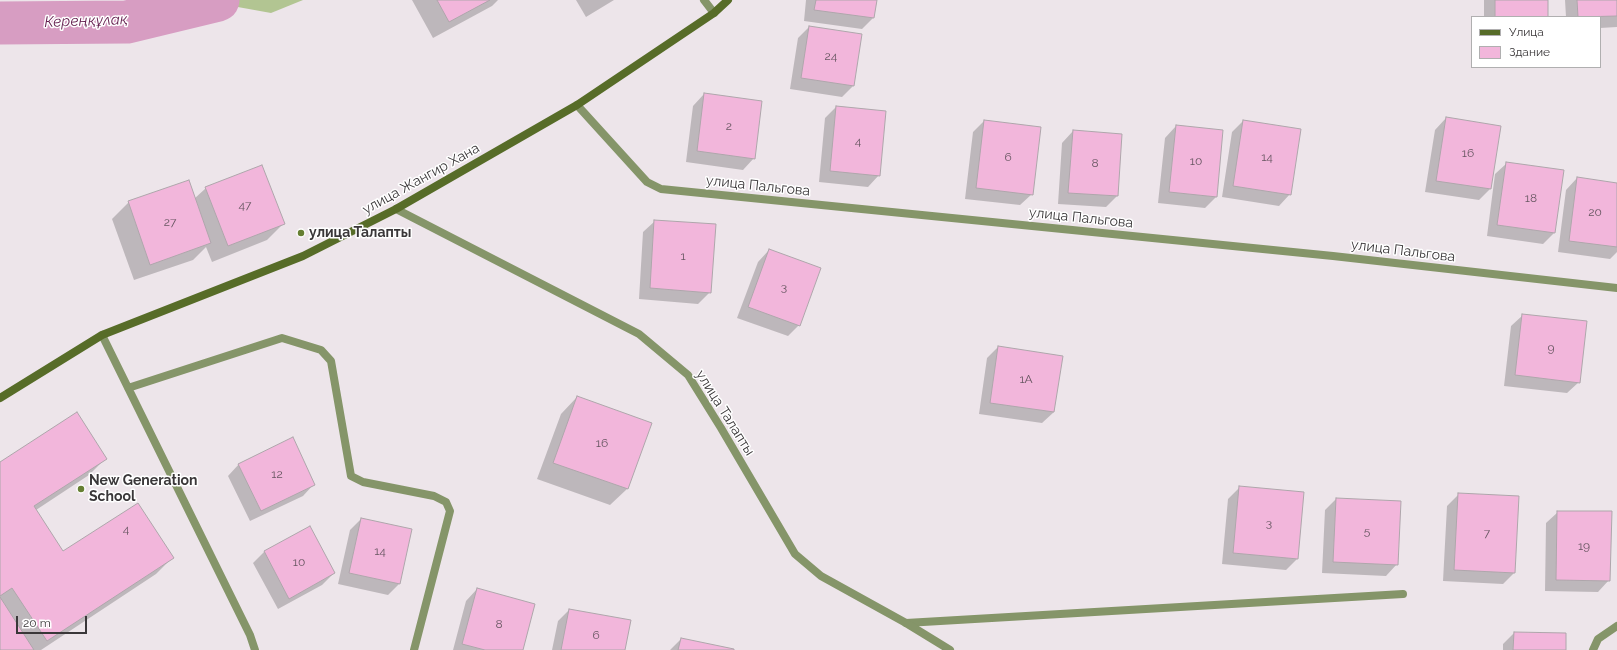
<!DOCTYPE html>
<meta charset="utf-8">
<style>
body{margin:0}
#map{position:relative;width:1617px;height:650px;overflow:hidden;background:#ede5ea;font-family:Raleway,sans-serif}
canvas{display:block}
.legend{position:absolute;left:1471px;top:16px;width:130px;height:52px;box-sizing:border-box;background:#fff;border:1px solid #b0afb0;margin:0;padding:5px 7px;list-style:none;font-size:12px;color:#3a3739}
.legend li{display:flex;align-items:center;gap:8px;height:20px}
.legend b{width:20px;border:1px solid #b0afb0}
.scale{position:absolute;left:16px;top:616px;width:71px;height:18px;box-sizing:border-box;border:2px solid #3a3739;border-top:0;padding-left:5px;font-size:12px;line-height:14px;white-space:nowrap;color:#3a3739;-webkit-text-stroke:3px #fff;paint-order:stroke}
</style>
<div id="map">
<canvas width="1617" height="650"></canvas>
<ul class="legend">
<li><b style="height:5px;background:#576c28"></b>Улица</li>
<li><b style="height:11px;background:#f2b6db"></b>Здание</li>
</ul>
<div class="scale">20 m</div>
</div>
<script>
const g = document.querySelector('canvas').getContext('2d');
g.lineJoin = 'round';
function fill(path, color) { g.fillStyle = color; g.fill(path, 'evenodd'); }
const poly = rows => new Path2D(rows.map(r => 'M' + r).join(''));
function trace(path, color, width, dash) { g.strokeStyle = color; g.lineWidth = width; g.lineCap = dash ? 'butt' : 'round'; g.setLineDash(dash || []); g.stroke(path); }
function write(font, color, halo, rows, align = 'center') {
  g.font = font + ' Raleway,sans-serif'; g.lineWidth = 3; g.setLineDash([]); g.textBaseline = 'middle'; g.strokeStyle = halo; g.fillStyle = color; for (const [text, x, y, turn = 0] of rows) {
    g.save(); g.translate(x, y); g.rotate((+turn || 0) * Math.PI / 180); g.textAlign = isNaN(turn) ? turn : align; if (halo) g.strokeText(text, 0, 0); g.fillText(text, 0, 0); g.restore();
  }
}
const green = poly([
 [199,0,303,0,271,13]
]);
const shadow = poly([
 [412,0,498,0,492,6,433,38],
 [576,0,614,0,586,17],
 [806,0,876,0,873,18,862,29,804,21],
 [1484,0,1547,0,1547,17,1484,17],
 [1565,0,1617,0,1617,27,1600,28,1600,17,1566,17],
 [809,27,853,86,842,97,790,89,798,38],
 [704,94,754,158,743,170,686,162,693,106],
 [836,107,879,175,868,187,819,182,825,118],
 [1446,118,1490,189,1479,200,1425,192,1435,130],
 [984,121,1032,194,1020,205,965,199,973,132],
 [1243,121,1290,194,1279,206,1222,197,1232,132],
 [1176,126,1216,197,1205,208,1158,203,1165,138],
 [1073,131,1117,196,1106,207,1058,204,1062,143],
 [1507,163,1563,171,1554,233,1543,244,1487,236,1495,174],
 [1577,178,1617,184,1617,252,1610,259,1558,252,1566,190],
 [206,188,284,223,267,240,212,262,206,247,193,260,134,280,112,219,129,202,194,199],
 [655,221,710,292,698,304,639,299,643,232],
 [769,250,799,325,788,336,737,318,758,262],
 [1523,315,1579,382,1567,393,1504,386,1511,326],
 [998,347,1062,356,1054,412,1042,423,979,414,987,358],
 [577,397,650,424,627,489,610,505,537,479,561,414],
 [106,458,89,475,36,510,63,552,172,558,156,574,41,650,0,650,0,463],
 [239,464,314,484,303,496,250,521,228,476],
 [1240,487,1297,559,1286,570,1222,564,1228,499],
 [1459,494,1514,573,1503,584,1443,581,1447,506],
 [1336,499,1397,564,1386,576,1322,573,1325,510],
 [1558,512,1609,580,1598,592,1545,591,1546,523],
 [361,519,399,584,388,595,338,584,350,530],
 [309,528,334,573,322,585,278,609,253,563,264,552],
 [477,589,522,650,453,650,466,601],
 [569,610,624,650,552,650,558,621],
 [1514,633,1565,650,1503,650,1503,644],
 [681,639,732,650,670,650]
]);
const river = poly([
 [0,23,127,22,218,0]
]);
const building = poly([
 [437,0,490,0,449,22,437,0],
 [816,0,877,0,874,18,814,10,816,0],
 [1495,0,1548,0,1548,17,1495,17,1495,0],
 [1577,0,1617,0,1617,16,1578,17,1577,0],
 [809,26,862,34,854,86,801,78,809,26],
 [704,93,762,101,755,159,697,151,704,93],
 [836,106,886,111,880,176,830,171,836,106],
 [1446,117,1501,126,1491,189,1436,181,1446,117],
 [984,120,1041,127,1033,195,976,188,984,120],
 [1243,120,1301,129,1291,195,1233,186,1243,120],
 [1176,125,1223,130,1217,197,1169,192,1176,125],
 [1073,130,1122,134,1118,196,1068,193,1073,130],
 [1506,162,1564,170,1555,233,1497,225,1506,162],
 [262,165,285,224,228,246,205,187,262,165],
 [1577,177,1617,183,1617,247,1569,241,1577,177],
 [189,180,211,243,150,265,128,201,189,180],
 [654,220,716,224,711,293,650,288,654,220],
 [769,249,821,268,800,326,748,307,769,249],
 [1522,314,1587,321,1580,383,1515,375,1522,314],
 [998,346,1063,356,1054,412,990,403,998,346],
 [577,396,652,423,628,489,553,463,577,396],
 [77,412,107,459,34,506,63,551,138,503,174,558,47,641,12,588,0,596,0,462,77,412],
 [293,437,315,485,261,511,238,464,293,437],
 [1239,486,1304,492,1298,559,1233,553,1239,486],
 [1458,493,1519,496,1515,573,1454,570,1458,493],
 [1336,498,1401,501,1398,565,1333,562,1336,498],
 [1557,511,1612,511,1610,581,1556,580,1557,511],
 [361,518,412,529,400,584,349,573,361,518],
 [310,526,335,573,289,599,264,551,310,526],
 [477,588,535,604,523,650,485,650,462,644,477,588],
 [0,597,34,650,0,650,0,597],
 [569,609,631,620,625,650,561,650,569,609],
 [1514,632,1566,633,1566,650,1513,650,1514,632],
 [681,638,734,649,734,650,678,650,681,638]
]);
const lane = poly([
 [102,335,250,635,255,650],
 [128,388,282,338,321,350,331,361,351,476,363,482,434,496,446,502,450,511,414,650],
 [906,623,1403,594]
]);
const street = poly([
 [704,0,714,13],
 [577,105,647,182,661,189,1333,256,1617,288],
 [396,209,639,334,688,375,721,428,795,554,821,576,906,623,950,650],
 [1593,650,1598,639,1617,626]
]);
const secondary = poly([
 [0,398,102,335,303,256,396,209,577,105,714,13,728,0]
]);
const markers = [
 [301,233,4,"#667f32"],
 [81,489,4,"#667f32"]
];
const numberNames = [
 ["24",831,56],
 ["2",729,126],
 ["4",858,141],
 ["16",1468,153],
 ["6",1008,157],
 ["14",1267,157],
 ["10",1196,161],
 ["8",1095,163],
 ["18",1531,198],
 ["47",245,205],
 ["20",1595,212],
 ["27",170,222],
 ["1",683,256],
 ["3",784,287],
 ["9",1551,348],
 ["1А",1026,379],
 ["16",602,443],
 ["12",277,474],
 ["3",1269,523],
 ["4",126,529],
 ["5",1367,531],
 ["7",1487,533],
 ["19",1584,546],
 ["14",380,551],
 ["10",299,562],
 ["8",499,624],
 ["6",596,635]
];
const streetNames = [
 ["улица Жангир Хана",421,179,-29],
 ["улица Пальгова",758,186,6],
 ["улица Пальгова",1081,218,6],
 ["улица Пальгова",1403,251,7],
 ["улица Талапты",725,413,58]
];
const poiNames = [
 ["улица Талапты",309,233],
 ["New Generation",89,481],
 ["School",89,497]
];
const waterNames = [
 ["Кереңқұлақ",86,21,-2]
];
fill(green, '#b2c592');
fill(shadow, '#0003');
trace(river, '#d79dc2', 43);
fill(building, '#f2b6db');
trace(building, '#aea6ab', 1);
trace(lane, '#859569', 8);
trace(street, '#859569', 8);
trace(secondary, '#576c28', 8);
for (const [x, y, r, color] of markers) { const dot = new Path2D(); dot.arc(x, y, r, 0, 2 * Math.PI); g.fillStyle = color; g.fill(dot); trace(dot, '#fff', 1.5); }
write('12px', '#685762', null, numberNames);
write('14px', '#3a3739', '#fff', streetNames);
write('bold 14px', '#3a3739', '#fff', poiNames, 'left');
write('italic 15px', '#652150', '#fff', waterNames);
</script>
